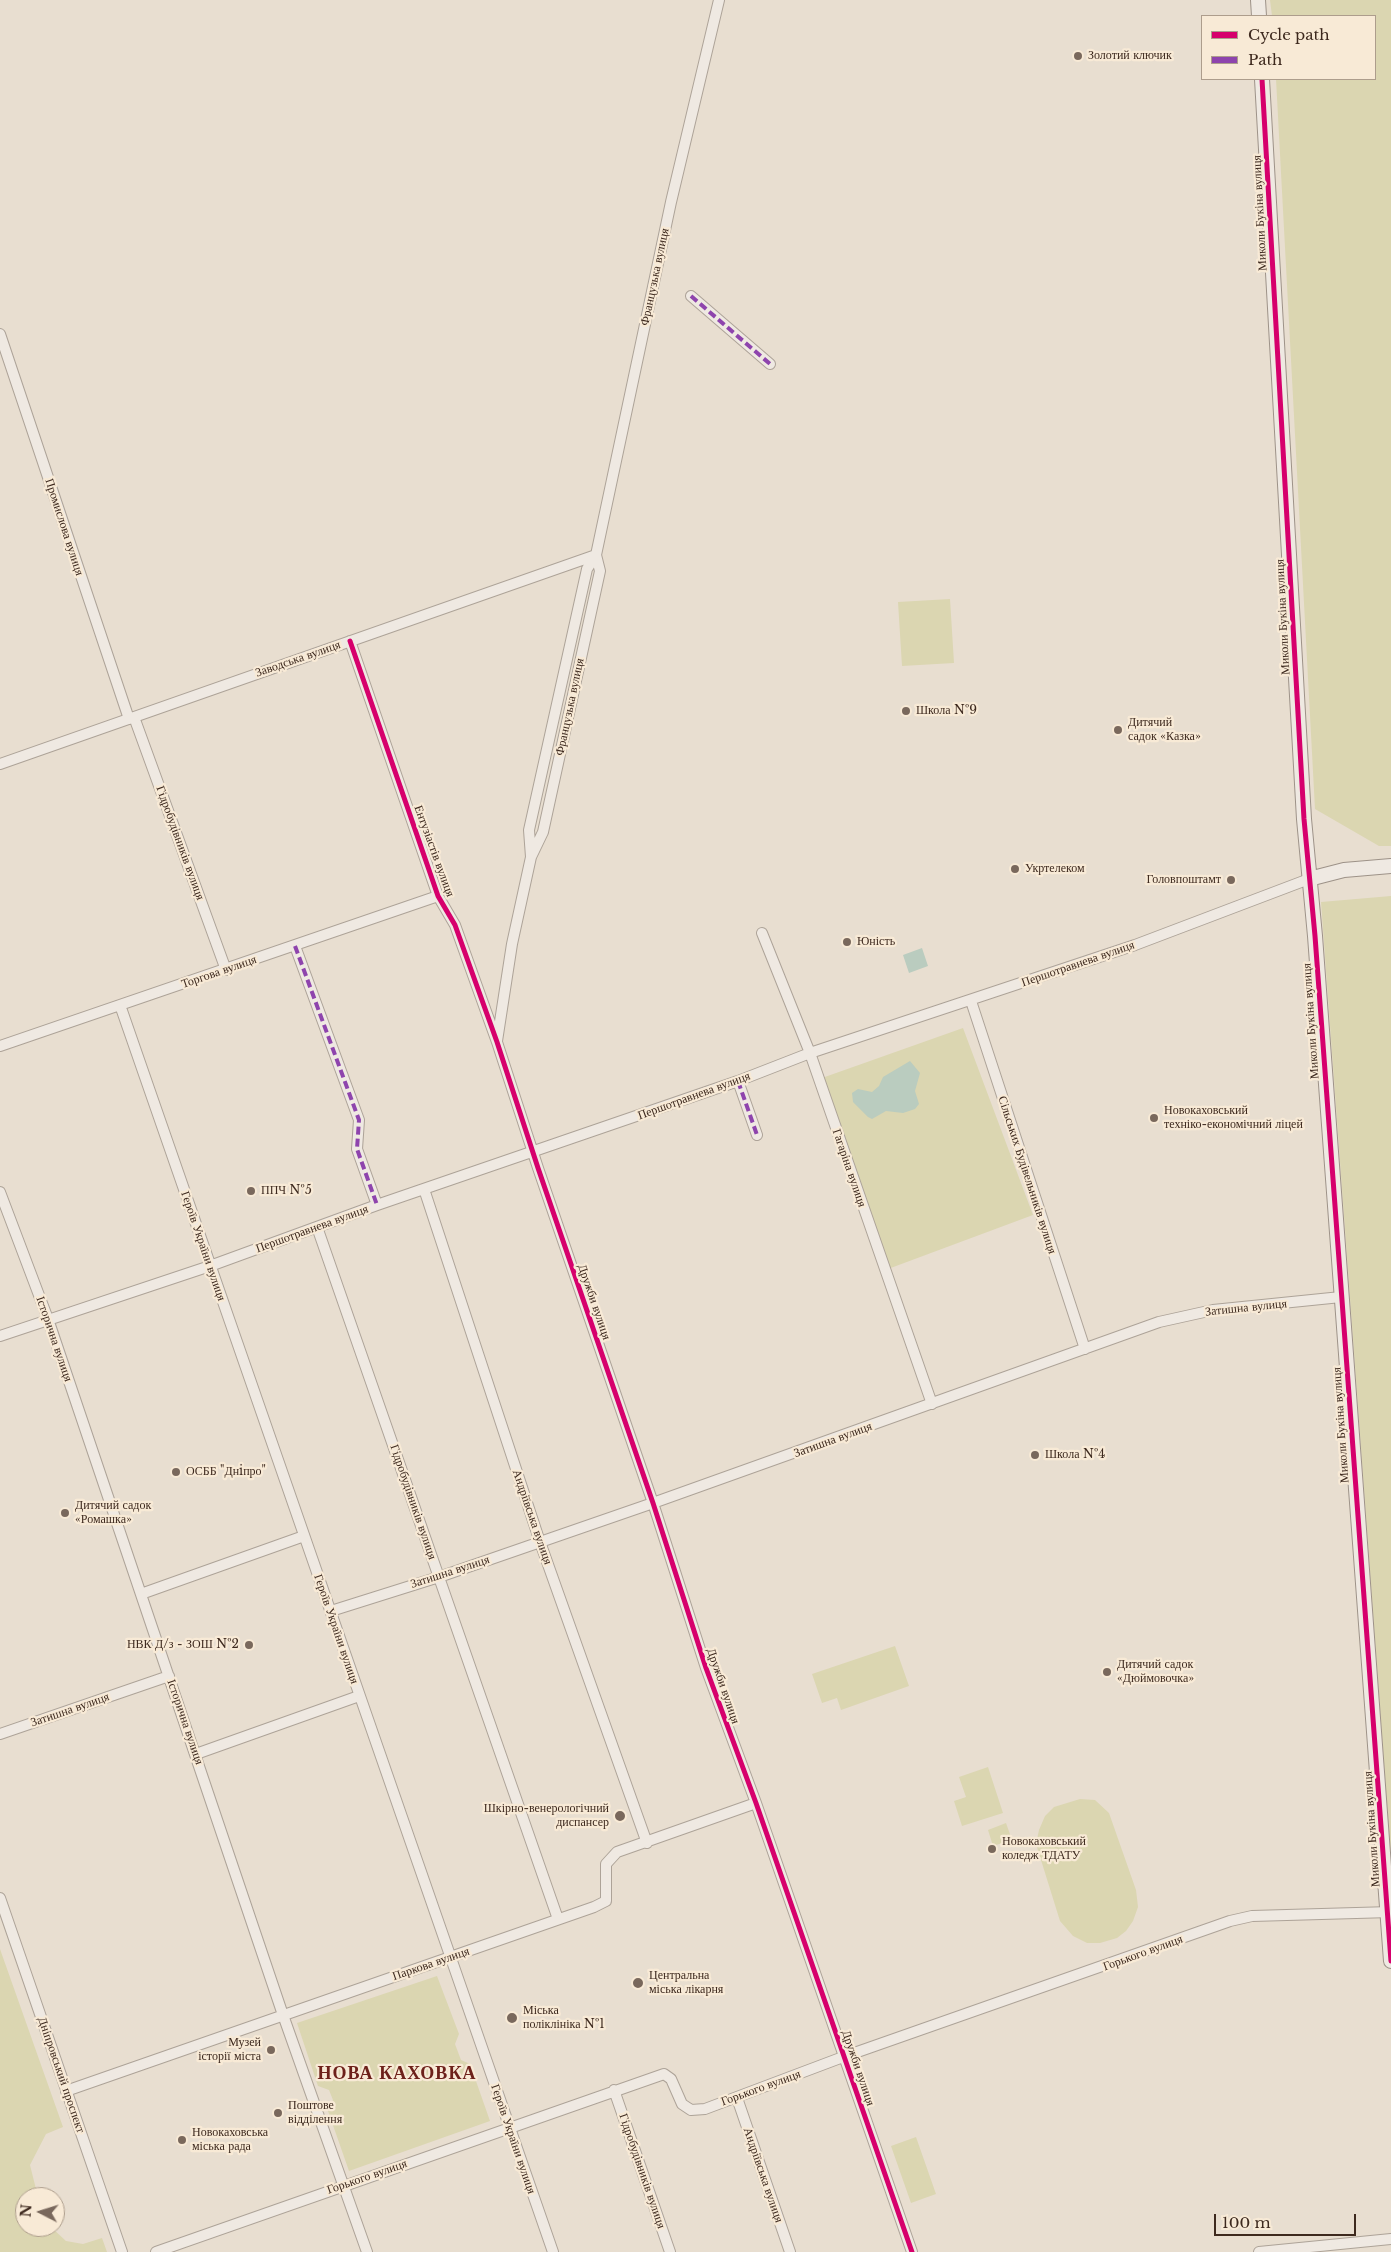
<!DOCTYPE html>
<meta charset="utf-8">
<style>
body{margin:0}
#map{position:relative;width:1391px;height:2252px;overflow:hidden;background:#e8ded0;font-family:"Libre Baskerville",serif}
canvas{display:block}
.legend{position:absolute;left:1201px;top:15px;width:175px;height:65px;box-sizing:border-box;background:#f8ead6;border:1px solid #ad9d8c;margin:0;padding:6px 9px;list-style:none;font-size:15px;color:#3d291e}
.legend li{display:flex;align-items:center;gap:10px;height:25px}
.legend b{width:25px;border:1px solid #ad9d8c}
.north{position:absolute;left:15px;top:2187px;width:50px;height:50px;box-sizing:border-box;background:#f8ead6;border:1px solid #ad9d8c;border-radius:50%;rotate:275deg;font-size:14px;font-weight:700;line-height:20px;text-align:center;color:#3d291e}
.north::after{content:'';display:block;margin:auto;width:18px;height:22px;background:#79685c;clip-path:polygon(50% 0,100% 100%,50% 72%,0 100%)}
.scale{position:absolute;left:1214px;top:2214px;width:142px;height:22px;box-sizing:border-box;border:2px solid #3d291e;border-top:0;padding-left:6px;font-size:15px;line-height:18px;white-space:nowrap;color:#3d291e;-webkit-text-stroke:4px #f8ead6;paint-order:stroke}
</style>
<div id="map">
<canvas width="1391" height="2252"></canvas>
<ul class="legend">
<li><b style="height:6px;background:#d6006c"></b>Cycle path</li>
<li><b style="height:6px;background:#8e44ad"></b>Path</li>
</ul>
<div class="north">N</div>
<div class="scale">100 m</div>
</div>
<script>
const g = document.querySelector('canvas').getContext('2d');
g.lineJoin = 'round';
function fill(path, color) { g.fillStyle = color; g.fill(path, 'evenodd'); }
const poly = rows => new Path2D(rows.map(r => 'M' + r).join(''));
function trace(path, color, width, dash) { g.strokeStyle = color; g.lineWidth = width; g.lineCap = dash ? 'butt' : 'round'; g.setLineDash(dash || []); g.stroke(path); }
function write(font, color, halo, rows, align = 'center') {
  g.font = font + ' "Libre Baskerville",serif'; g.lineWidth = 4.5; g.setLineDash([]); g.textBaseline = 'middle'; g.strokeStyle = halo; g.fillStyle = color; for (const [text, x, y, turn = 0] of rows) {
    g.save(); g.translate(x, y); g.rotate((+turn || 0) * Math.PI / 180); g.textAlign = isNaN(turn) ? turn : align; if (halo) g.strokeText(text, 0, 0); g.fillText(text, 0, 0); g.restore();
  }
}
const green = poly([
 [1270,0,1391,0,1391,846,1379,846,1315,809,1276,79,1375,79,1375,16,1272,16],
 [950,599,954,663,902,666,898,602],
 [1391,896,1391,1858,1321,902],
 [963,1028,1033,1215,888,1269,822,1078],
 [895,1646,909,1686,841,1710,837,1698,822,1703,812,1674],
 [988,1767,1003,1813,962,1826,954,1801,966,1797,959,1777],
 [1080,1799,1095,1800,1109,1813,1136,1890,1138,1907,1133,1921,1126,1931,1117,1938,1100,1943,1087,1943,1073,1936,1060,1921,1036,1844,1039,1830,1045,1816,1054,1807],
 [1006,1823,1012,1840,993,1846,988,1830],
 [0,1949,63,2127,46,2134,30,2165,38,2197,25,2197,25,2227,51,2227,66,2241,83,2244,102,2238,107,2252,0,2252],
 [437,1976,459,2034,455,2044,461,2060,470,2064,490,2121,349,2171,328,2111,333,2100,329,2090,318,2086,297,2023],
 [916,2137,936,2194,911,2203,891,2146]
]);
const water = poly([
 [922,948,928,966,909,973,903,955],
 [910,1061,920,1073,915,1091,919,1104,915,1109,903,1113,886,1111,872,1119,868,1117,853,1102,852,1093,858,1089,872,1092,879,1086,883,1077]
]);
const street = poly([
 [691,296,770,364],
 [0,334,129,719],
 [350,641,438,896,455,925,497,1042,538,1168,653,1503,706,1668,756,1803,912,2252],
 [134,717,226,970],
 [0,764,596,555],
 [531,857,529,830,587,569,596,555,671,202,719,0],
 [762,933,810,1053,932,1404],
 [295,946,359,1120,357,1149,377,1205],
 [971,1001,1085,1349],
 [120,1005,553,2252],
 [497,1041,512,944,531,857,543,832,600,571,596,555],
 [0,1046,438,896],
 [738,1081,757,1135],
 [424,1189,540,1542,647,1843],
 [0,1192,48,1319,283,2015,367,2252],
 [317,1227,558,1919],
 [0,1336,210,1266,377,1205,738,1081,810,1053,1135,945,1309,879],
 [141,1594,304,1536],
 [331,1611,439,1577,653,1503,1159,1322,1213,1310,1341,1297],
 [0,1734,169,1676],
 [196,1754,359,1696],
 [0,1898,122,2252],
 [614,2090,670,2252],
 [66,2091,594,1907,606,1901,606,1864,617,1852,756,1803],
 [737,2098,790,2252],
 [156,2252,664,2074,671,2079,682,2104,691,2110,705,2109,843,2057,1230,1921,1252,1916,1391,1912],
 [1259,2252,1391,2239]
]);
const secondary = poly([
 [1258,0,1259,16],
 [1262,79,1304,819,1315,936,1391,1961],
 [1309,879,1344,870,1391,866]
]);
const quiet = poly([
 [691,296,770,364],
 [295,946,359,1120,357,1149,377,1205],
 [738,1081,757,1135]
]);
const cycleway = poly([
 [1262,79,1304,819,1315,936,1391,1961],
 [350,641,438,896,455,925,497,1042,538,1168,653,1503,706,1668,756,1803,912,2252]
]);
const markers = [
 [1078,56,5,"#79685c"],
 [906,711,5,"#79685c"],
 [1118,730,5,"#79685c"],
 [1015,869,5,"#79685c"],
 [1231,880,5,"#79685c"],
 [847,942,5,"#79685c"],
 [1154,1118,5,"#79685c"],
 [251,1191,5,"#79685c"],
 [1035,1455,5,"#79685c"],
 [176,1472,5,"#79685c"],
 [65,1513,5,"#79685c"],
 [249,1645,5,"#79685c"],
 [1107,1672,5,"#79685c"],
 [620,1816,6,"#79685c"],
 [992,1849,5,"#79685c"],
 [638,1983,6,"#79685c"],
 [512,2018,6,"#79685c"],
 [271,2050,5,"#79685c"],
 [278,2113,5,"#79685c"],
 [182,2140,5,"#79685c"]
];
const poiNames = [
 ["Золотий ключик",1088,56],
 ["Школа №9",916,711],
 ["Дитячий",1128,723],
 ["садок «Казка»",1128,737],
 ["Укртелеком",1025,869],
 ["Головпоштамт",1221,880,"right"],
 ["Юність",857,942],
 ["Новокаховський",1164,1111],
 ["техніко-економічний ліцей",1164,1125],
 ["ППЧ №5",261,1191],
 ["Школа №4",1045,1455],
 ["ОСББ \"Днiпро\"",186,1472],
 ["Дитячий садок",75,1506],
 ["«Ромашка»",75,1520],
 ["НВК Д/з - ЗОШ №2",239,1645,"right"],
 ["Дитячий садок",1117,1665],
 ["«Дюймовочка»",1117,1679],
 ["Шкірно-венерологічний",609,1809,"right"],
 ["диспансер",609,1823,"right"],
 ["Новокаховський",1002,1842],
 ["коледж ТДАТУ",1002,1856],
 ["Центральна",649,1976],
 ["міська лікарня",649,1990],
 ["Міська",523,2011],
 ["поліклініка №1",523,2025],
 ["Музей",261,2043,"right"],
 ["історії міста",261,2057,"right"],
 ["Поштове",288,2106],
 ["відділення",288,2120],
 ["Новокаховська",192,2133],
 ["міська рада",192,2147]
];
const streetNames = [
 ["Миколи Букіна вулиця",1260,213,-93],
 ["Французька вулиця",655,277,-78],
 ["Промислова вулиця",64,527,72],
 ["Миколи Букіна вулиця",1283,617,-93],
 ["Заводська вулиця",298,659,-19],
 ["Французька вулиця",570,707,-78],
 ["Гідробудівників вулиця",180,843,70],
 ["Ентузіастів вулиця",434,851,70],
 ["Першотравнева вулиця",1078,964,-19],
 ["Торгова вулиця",219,972,-19],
 ["Миколи Букіна вулиця",1311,1021,-94],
 ["Першотравнева вулиця",694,1096,-20],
 ["Гагаріна вулиця",849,1168,71],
 ["Сільських Будівельників вулиця",1027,1175,72],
 ["Першотравнева вулиця",312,1229,-20],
 ["Героїв України вулиця",203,1246,71],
 ["Дружби вулиця",594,1302,71],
 ["Затишна вулиця",1246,1308,-6],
 ["Історична вулиця",54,1339,71],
 ["Миколи Букіна вулиця",1341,1425,-94],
 ["Затишна вулиця",833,1440,-20],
 ["Гідробудівників вулиця",413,1502,71],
 ["Андріївська вулиця",532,1517,71],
 ["Затишна вулиця",450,1572,-18],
 ["Героїв України вулиця",336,1629,71],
 ["Дружби вулиця",723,1686,71],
 ["Затишна вулиця",70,1710,-19],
 ["Історична вулиця",185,1722,71],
 ["Миколи Букіна вулиця",1372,1829,-94],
 ["Горького вулиця",1143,1953,-20],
 ["Паркова вулиця",431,1964,-19],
 ["Дружби вулиця",858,2068,71],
 ["Дніпровський проспект",61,2075,71],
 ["Горького вулиця",761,2088,-20],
 ["Героїв України вулиця",513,2139,71],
 ["Гідробудівників вулиця",642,2171,71],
 ["Андріївська вулиця",763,2175,71],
 ["Горького вулиця",367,2177,-19]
];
const districtNames = [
 ["НОВА КАХОВКА",397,2074]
];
fill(green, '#dbd6b1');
fill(water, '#baccbf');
trace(street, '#ada398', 12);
trace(secondary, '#9d9288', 16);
trace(street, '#efe9e2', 10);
trace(secondary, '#efe9e2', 14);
trace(quiet, '#8e44ad', 4, [8, 4]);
trace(cycleway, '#d6006c', 5);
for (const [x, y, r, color] of markers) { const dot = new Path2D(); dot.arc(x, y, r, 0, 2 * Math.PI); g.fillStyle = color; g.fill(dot); trace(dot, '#f8ead6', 2); }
write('12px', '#3d291e', '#f8ead6', poiNames, 'left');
write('12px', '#3d291e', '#f8ead6', streetNames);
g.letterSpacing = '1px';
write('bold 18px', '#6d211a', '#f8ead6', districtNames);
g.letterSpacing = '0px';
</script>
